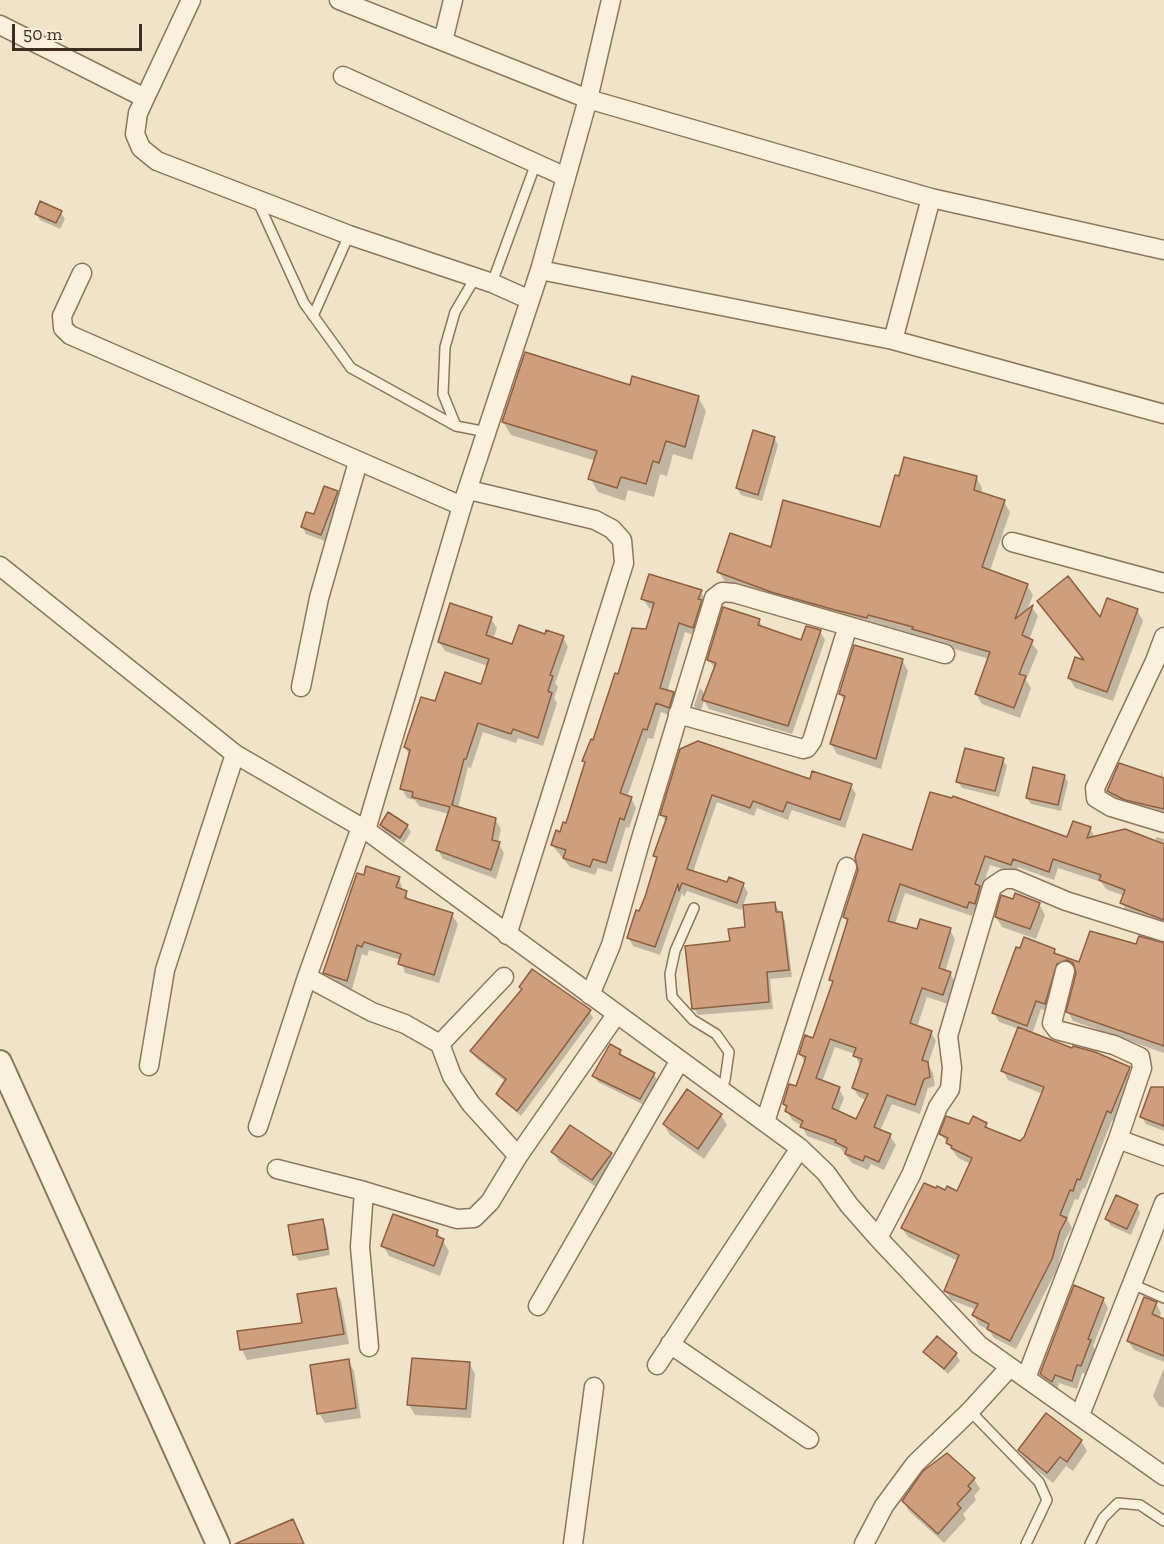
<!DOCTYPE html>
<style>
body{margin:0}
#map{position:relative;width:1164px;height:1544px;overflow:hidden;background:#f0e4c8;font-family:"Zilla Slab",serif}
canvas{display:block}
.scale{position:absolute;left:12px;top:24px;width:130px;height:27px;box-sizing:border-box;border:3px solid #3d2e20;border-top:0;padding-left:8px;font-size:18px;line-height:21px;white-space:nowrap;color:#3d2e20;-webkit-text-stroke:4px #f7eed8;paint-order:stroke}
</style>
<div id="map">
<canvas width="1164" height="1544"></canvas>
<div class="scale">50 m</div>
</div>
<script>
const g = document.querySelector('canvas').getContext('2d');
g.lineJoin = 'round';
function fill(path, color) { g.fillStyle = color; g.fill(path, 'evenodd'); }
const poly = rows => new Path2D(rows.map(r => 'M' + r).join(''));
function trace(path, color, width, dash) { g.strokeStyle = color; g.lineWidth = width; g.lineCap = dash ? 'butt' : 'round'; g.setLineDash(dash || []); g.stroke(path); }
const shadow = poly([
 [61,213,65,219,60,229,40,220,36,214],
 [631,386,698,397,706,411,692,460,673,454,667,476,660,474,654,497,628,490,625,501,598,492,590,478,596,461,511,435,503,422],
 [774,438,778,445,762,501,741,495,737,488],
 [976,477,982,488,981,494,1004,502,1010,512,990,571,1027,585,1033,595,1027,611,1032,607,1038,616,1029,640,1038,651,1026,680,1031,688,1020,718,982,704,976,694,989,659,920,639,918,636,779,602,725,582,719,572,772,549,881,528],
 [337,492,341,499,325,541,306,534,302,527],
 [701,592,706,601,698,637,685,632,667,692,673,693,678,703,674,717,661,712,653,739,648,738,627,797,631,798,636,808,629,828,626,827,612,872,598,868,595,875,570,867,552,845,567,824,586,764,584,761,594,742,619,676,647,631,653,610,649,608,643,599],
 [1039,602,1101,620,1137,610,1143,621,1113,701,1075,688,1069,678,1086,663],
 [491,619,497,628,493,639,513,646,546,636,563,637,568,647,555,683,558,687,554,698,557,703,543,746,518,738,516,743,483,732,471,768,468,767,458,808,495,819,501,829,498,843,504,853,496,879,443,859,438,850,449,814,419,806,415,800,407,798,402,789,410,756,405,747,436,703,482,686,488,666,445,651,439,642],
 [759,621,764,629,802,642,820,631,825,640,792,734,709,709,704,701,700,713,694,706,700,688,706,695,715,669,709,660],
 [902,660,908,671,881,769,837,754,831,744,845,702,840,694],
 [698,743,810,781,813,773,851,786,856,794,845,828,792,810,788,820,757,808,754,816,717,802,693,872,728,884,743,884,748,893,741,910,687,891,684,897,682,893,660,955,633,946,629,938,658,860,655,856,666,823,662,815,681,749],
 [1003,760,1007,766,999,797,962,788,958,782],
 [1162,772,1164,816,1114,800,1108,791,1160,778],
 [1064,776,1068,782,1061,811,1031,804,1027,798],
 [381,825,407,826,411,832,404,843,385,832],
 [1090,828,1095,838,1155,842,1156,837,1164,839,1164,927,1127,912,1122,903,1124,896,1106,889,1101,882,1058,868,1054,880,1018,867,1016,873,990,865,981,891,985,897,980,912,974,910,972,916,905,893,895,924,918,931,950,930,955,939,945,972,950,973,955,982,948,1004,927,997,917,1027,931,1032,936,1041,928,1064,933,1073,935,1086,928,1088,920,1114,892,1104,880,1131,890,1136,896,1145,884,1170,871,1164,868,1170,852,1163,840,1148,807,1136,802,1126,792,1120,784,1104,796,1088,805,1063,800,1054,814,1040,834,984,831,979,848,924,844,917,913,852,1068,839],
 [835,1047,855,1054,860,1066,853,1088,859,1097,866,1100,857,1121,838,1113,844,1098,839,1089,822,1082],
 [399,878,403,891,411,902,452,915,458,924,439,983,405,973,401,960,369,950,367,956,362,954,352,989,330,982,325,973],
 [1014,901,1039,904,1045,915,1036,939,1002,927,996,917],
 [775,904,785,921,792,977,770,979,773,1009,698,1015,694,1008,731,942],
 [1164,944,1164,1053,1073,1021,1068,1012,1077,970,1074,969,1061,973,1050,1013,1041,1009,1032,1034,1129,1068,1135,1078,1116,1122,1112,1120,1085,1189,1083,1188,1078,1200,1075,1199,1067,1219,1072,1228,1065,1240,1057,1269,1016,1349,994,1338,989,1330,979,1325,974,1315,977,1310,951,1300,946,1291,958,1261,908,1237,902,1228,946,1192,958,1193,971,1164,958,1158,941,1134,986,1124,990,1131,1021,1143,1025,1138,1043,1094,1008,1080,1003,1071,1019,1029,999,1022,994,1013,1054,950,1058,956,1080,964,1137,946],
 [589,1011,593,1018,521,1116,502,1100,498,1094,506,1082,476,1058,472,1052],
 [620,1051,624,1058,654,1074,657,1080,644,1105,598,1082,594,1076],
 [1164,1089,1164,1131,1146,1124,1142,1117],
 [688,1091,721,1115,727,1125,704,1159,670,1135,664,1125],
 [553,1152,610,1154,616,1164,599,1189,559,1162],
 [1137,1206,1140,1213,1131,1235,1111,1226,1107,1219],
 [322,1220,326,1227,330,1255,299,1261,295,1255,290,1226],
 [437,1231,449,1251,440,1276,389,1256,383,1246],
 [335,1290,341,1300,349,1344,247,1360,242,1350,239,1332,304,1324],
 [1103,1299,1108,1308,1093,1346,1095,1350,1086,1374,1082,1373,1077,1389,1059,1383,1057,1390,1046,1383,1041,1374],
 [1156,1303,1161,1313,1159,1319,1164,1321,1164,1362,1134,1350,1128,1341],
 [925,1352,956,1354,960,1361,948,1374],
 [348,1361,354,1371,361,1418,325,1423,319,1413],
 [469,1363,475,1374,471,1418,415,1415,409,1405],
 [1164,1368,1164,1408,1159,1406,1153,1396],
 [1081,1441,1087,1451,1073,1471,1066,1466,1053,1483,1025,1461,1020,1451],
 [974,1479,980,1489,974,1496,976,1500,963,1514,966,1519,944,1543,909,1511,903,1501]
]);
const building = poly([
 [40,201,62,211,56,223,35,214,40,201],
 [525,352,630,385,632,376,699,396,685,447,666,441,659,463,653,461,646,484,621,477,617,488,588,479,597,451,502,422,525,352],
 [753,430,775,437,758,495,736,488,753,430],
 [904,457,977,476,974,490,1005,500,982,567,1028,584,1015,619,1033,605,1022,635,1033,640,1019,674,1026,676,1014,708,975,694,990,652,912,629,913,627,868,615,867,618,835,610,771,592,717,572,730,533,771,547,783,500,880,527,895,475,899,476,904,457],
 [324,486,338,491,321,535,301,527,306,512,314,514,324,486],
 [649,574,702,590,698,599,702,600,693,628,679,623,660,688,674,692,669,708,656,703,647,730,643,729,620,793,632,797,624,820,620,818,606,863,593,859,590,867,563,858,566,850,551,845,556,830,560,832,563,822,566,823,585,762,582,761,591,739,593,740,615,673,618,674,632,628,646,629,654,603,641,599,649,574],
 [1068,576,1100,617,1107,598,1138,609,1107,692,1068,678,1075,657,1084,660,1037,601,1068,576],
 [450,603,492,617,486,635,512,644,519,625,545,634,546,630,564,636,550,675,553,676,548,691,552,693,538,738,513,729,511,734,478,723,466,759,464,759,452,805,496,818,492,840,500,842,491,870,436,850,450,807,412,797,413,792,400,789,410,750,404,747,421,697,435,701,445,672,481,684,489,659,438,642,450,603],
 [723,607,760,619,758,625,801,640,806,626,821,630,788,726,702,700,716,663,707,660,723,607],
 [854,645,903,659,876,759,830,744,845,696,839,694,854,645],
 [698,741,810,779,812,771,852,784,840,820,787,802,783,812,753,801,750,808,712,795,687,869,727,882,729,877,744,883,737,903,682,883,679,891,678,884,655,947,627,938,636,910,639,911,645,897,657,857,653,856,667,817,660,815,680,749,698,741],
 [965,748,1004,758,995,791,956,782,965,748],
 [1119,763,1164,778,1164,809,1125,800,1107,791,1119,763],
 [1033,767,1065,775,1058,805,1026,798,1033,767],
 [930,792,952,798,953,796,1067,837,1073,821,1091,827,1087,838,1125,829,1164,844,1164,920,1120,903,1125,890,1099,880,1101,875,1053,859,1049,872,1013,859,1011,865,985,856,975,884,980,886,975,904,969,902,967,908,900,884,888,921,917,929,920,919,951,928,939,968,951,972,943,995,922,988,910,1023,932,1031,922,1060,928,1062,930,1077,924,1079,915,1105,887,1095,874,1127,891,1134,879,1162,865,1156,863,1161,845,1154,847,1148,835,1142,836,1140,800,1127,803,1121,785,1111,787,1106,783,1104,789,1084,796,1086,806,1057,799,1054,805,1035,813,1038,833,981,829,980,848,919,843,917,858,870,855,857,863,834,912,850,930,792],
 [830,1039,856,1048,853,1056,862,1059,852,1088,868,1094,856,1119,832,1108,840,1087,816,1078,830,1039],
 [388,812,408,825,400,838,380,825,388,812],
 [366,866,400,877,396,887,407,891,405,898,453,913,434,975,398,964,401,954,364,942,362,947,357,945,347,981,323,973,357,873,364,875,366,866],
 [1015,893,1040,903,1030,929,995,917,1001,895,1013,899,1015,893],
 [775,902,776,912,782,912,789,970,767,972,769,1002,692,1009,685,946,730,941,728,929,745,927,743,905,775,902],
 [1090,931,1136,944,1139,936,1164,943,1164,1046,1066,1012,1076,973,1073,963,1067,960,1057,964,1045,1004,1036,1001,1027,1026,992,1013,1016,947,1020,948,1024,937,1055,949,1054,953,1079,962,1090,931],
 [532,969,591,1010,517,1111,496,1094,506,1079,470,1051,522,989,519,987,532,969],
 [1018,1027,1072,1048,1073,1046,1095,1052,1130,1067,1111,1113,1107,1111,1080,1180,1077,1179,1073,1191,1070,1190,1060,1215,1067,1218,1060,1231,1052,1259,1010,1341,987,1329,989,1324,972,1315,978,1304,944,1291,959,1255,901,1228,924,1183,936,1188,937,1186,945,1190,947,1186,957,1191,972,1158,951,1148,952,1146,946,1143,948,1138,939,1134,946,1116,969,1124,973,1116,987,1123,985,1127,1020,1141,1024,1137,1044,1087,1001,1071,1018,1027],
 [610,1044,621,1050,619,1054,655,1073,640,1099,592,1076,610,1044],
 [1151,1087,1164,1087,1164,1126,1140,1117,1151,1087],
 [687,1089,722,1114,698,1149,663,1124,687,1089],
 [570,1125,612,1153,592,1180,551,1152,570,1125],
 [1116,1195,1138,1205,1127,1229,1105,1219,1116,1195],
 [393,1214,438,1230,436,1236,444,1239,434,1266,381,1246,393,1214],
 [323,1219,328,1249,293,1255,288,1225,323,1219],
 [1074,1285,1104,1298,1088,1339,1091,1340,1081,1366,1077,1365,1072,1381,1055,1375,1052,1382,1040,1374,1074,1285],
 [336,1288,344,1334,240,1350,237,1331,302,1323,297,1294,336,1288],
 [1144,1297,1157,1302,1152,1314,1164,1319,1164,1356,1127,1341,1144,1297],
 [937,1336,957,1353,944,1369,923,1352,937,1336],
 [412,1358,470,1362,466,1409,407,1405,412,1358],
 [349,1359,356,1408,317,1414,310,1365,349,1359],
 [1046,1413,1082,1440,1067,1462,1060,1457,1047,1473,1018,1450,1046,1413],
 [947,1453,975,1478,968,1486,971,1489,957,1504,961,1508,938,1534,902,1501,923,1471,947,1453],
 [293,1519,304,1544,235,1544,293,1519]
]);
const service = poly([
 [258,202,304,303,351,368,456,426,487,432],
 [492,283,536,163],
 [313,316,349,235],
 [456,426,443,394,445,347,455,312,475,278],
 [694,908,675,951,670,974,672,997,693,1020,716,1034,729,1052,725,1080,721,1090],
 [1132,1284,1164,1298],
 [970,1411,1039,1482,1047,1500,1026,1544],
 [1090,1544,1103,1518,1118,1503,1140,1505,1164,1521]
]);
const minor = poly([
 [191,0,138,113,135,134,141,148,157,161,349,235,492,283,530,300],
 [339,0,588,99,931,198,1164,250],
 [0,25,145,98],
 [443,41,453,0],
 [343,76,566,177],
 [540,270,893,340,931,198],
 [82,273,62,316,63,328,70,335,462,506],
 [893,340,1164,414],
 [469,490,595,520,612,529,622,540,624,563,507,935],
 [1012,542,1164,583],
 [0,566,235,754,366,830,800,1148,826,1173,849,1205,878,1238,979,1345,1164,1476],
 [1164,637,1155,661,1095,788,1096,798,1111,807,1164,823],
 [301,687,319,598,358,462],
 [678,714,803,749,807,748,812,741,848,626],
 [361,827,307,977,372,1012,405,1024,440,1044,452,1076,471,1104,518,1156],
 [366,830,462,506,540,270,588,99,611,0],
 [590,995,611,945,640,842,714,598,722,592,734,593,945,654],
 [440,1044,504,977],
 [149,1066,165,970,235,754],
 [765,1122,847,867],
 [258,1127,307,977],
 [1118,1139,1164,1156],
 [277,1169,364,1191],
 [878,1238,911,1175,938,1107,950,1089,952,1068,948,1036,992,887,1004,879,1014,879,1066,901,1164,932],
 [538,1306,680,1060],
 [670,1344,809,1439],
 [369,1347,360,1247,364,1191,457,1219,474,1218,490,1202,518,1156,616,1015],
 [657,1365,800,1148],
 [1026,1378,1118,1139,1142,1068,1140,1057,1114,1045,1057,1030,1052,1023,1065,971],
 [1080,1415,1164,1203],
 [573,1544,594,1387],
 [864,1544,884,1506,915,1464,970,1411,1010,1367]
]);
const tertiary = poly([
 [0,1062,218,1544]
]);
fill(shadow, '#0003');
fill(building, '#cf9f7d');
trace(building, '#8d5f41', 1.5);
trace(service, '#8d765c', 12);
trace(minor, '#8d765c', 21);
trace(tertiary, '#8d765c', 26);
trace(service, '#faf1dc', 9);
trace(minor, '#faf1dc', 18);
trace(tertiary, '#faf1dc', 22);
</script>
